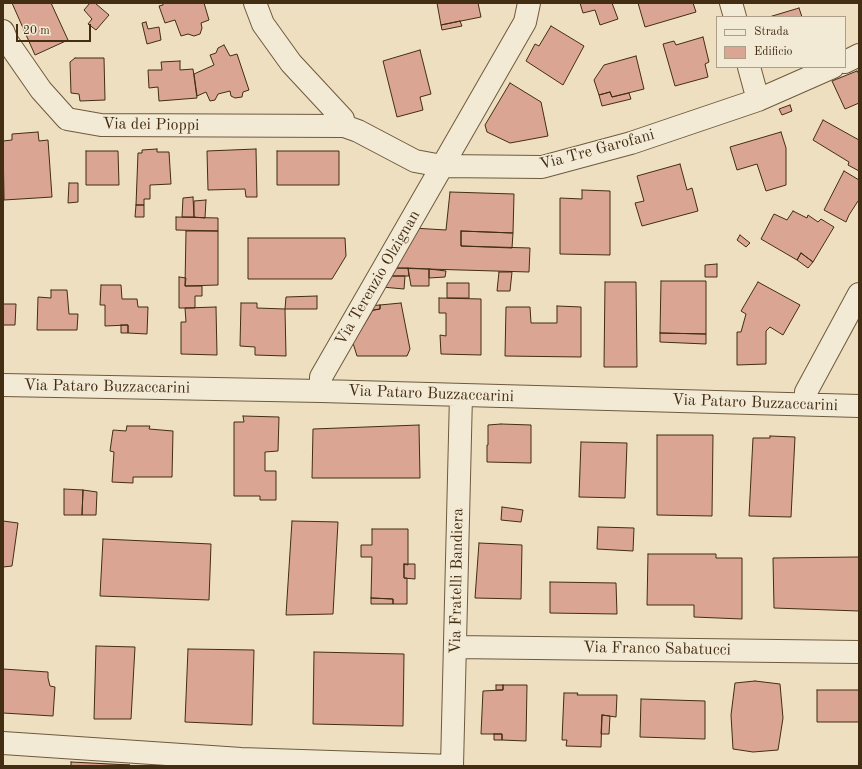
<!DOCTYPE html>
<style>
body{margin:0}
#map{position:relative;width:862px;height:769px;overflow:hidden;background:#eddfbf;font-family:"Old Standard TT",serif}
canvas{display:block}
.frame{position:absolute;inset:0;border:4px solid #432d13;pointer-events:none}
.legend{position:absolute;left:716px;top:16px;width:130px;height:52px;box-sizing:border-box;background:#f3ead5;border:1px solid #ad9e87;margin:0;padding:5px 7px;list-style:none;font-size:12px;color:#432d13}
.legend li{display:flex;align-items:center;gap:8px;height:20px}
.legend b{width:20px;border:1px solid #ad9e87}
.scale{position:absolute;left:16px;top:24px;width:75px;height:18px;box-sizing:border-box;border:2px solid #432d13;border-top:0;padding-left:5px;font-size:12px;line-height:14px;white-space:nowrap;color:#432d13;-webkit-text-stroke:3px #f3ead5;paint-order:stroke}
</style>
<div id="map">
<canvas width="862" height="769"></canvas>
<div class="frame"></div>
<ul class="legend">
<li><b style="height:5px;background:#f3ead5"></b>Strada</li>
<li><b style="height:11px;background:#daa693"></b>Edificio</li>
</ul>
<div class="scale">20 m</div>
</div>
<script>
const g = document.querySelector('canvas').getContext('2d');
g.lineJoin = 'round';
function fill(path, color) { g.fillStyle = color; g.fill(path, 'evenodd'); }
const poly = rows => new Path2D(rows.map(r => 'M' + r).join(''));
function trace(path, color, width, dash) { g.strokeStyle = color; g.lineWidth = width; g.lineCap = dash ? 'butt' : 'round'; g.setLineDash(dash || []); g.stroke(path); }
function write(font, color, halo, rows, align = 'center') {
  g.font = font + ' "Old Standard TT",serif'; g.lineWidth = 3; g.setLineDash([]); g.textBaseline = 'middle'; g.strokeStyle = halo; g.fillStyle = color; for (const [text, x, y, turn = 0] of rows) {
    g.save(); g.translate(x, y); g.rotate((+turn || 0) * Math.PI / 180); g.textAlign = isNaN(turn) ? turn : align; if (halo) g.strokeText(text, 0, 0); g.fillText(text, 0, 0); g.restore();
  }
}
const building = poly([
 [12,3,51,3,68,40,35,55,12,3],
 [90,3,95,3,109,15,96,30,88,24,92,19,84,10,90,3],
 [163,3,204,3,209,20,201,23,202,28,200,34,194,36,188,34,181,36,175,20,165,23,159,6,163,5,163,3],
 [437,3,478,3,481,17,441,25,437,3],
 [580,3,612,3,618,19,600,25,595,10,583,13,580,3],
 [638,3,693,3,696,12,645,27,638,3],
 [799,8,802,17,769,17,799,8],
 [460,21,462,26,442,30,441,25,460,21],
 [146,22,148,29,159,27,161,40,147,44,142,23,146,22],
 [551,26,584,46,563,85,526,61,535,44,539,46,551,26],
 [703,37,709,62,705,64,708,77,675,86,663,44,674,41,676,45,703,37],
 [224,45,230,56,237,54,249,90,243,92,242,97,235,98,231,96,230,91,218,94,215,100,210,101,206,92,197,96,194,74,214,65,210,55,216,53,218,48,224,45],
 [420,50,431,94,420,97,423,110,397,117,383,61,420,50],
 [636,56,644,89,612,97,610,92,599,95,594,80,604,65,636,56],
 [75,58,104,58,105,100,80,101,79,94,71,93,70,62,75,58],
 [180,61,180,70,193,69,197,98,159,101,158,87,149,88,148,70,162,70,161,62,180,61],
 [857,71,859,74,859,103,845,109,832,81,857,71],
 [510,83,541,102,548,136,510,143,487,132,485,125,510,83],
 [610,92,612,97,629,93,631,99,602,106,599,95,610,92],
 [790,105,792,111,782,115,779,109,790,105],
 [823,120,859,140,859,171,848,165,849,162,813,140,823,120],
 [38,132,39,141,48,140,52,197,4,200,3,141,12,140,12,134,38,132],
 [781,132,786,148,786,185,766,191,757,164,737,170,730,147,781,132],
 [157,149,157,152,169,152,171,184,150,185,150,199,144,199,144,205,136,205,138,153,142,153,142,150,157,149],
 [256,149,257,197,246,197,245,189,208,190,207,151,256,149],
 [86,151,118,151,119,185,86,185,86,151],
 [277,151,339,151,339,185,277,185,277,151],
 [680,164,687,190,692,188,698,211,642,226,635,203,644,201,637,176,680,164],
 [844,171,859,180,859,201,858,201,849,215,846,222,824,210,844,171],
 [69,183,78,183,78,202,68,203,69,183],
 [582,190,610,191,610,255,560,254,560,198,582,199,582,190],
 [450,192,514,194,513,233,461,231,461,246,530,248,529,272,393,268,413,228,446,230,450,192],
 [193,197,194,217,182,217,183,198,193,197],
 [206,200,205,218,194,217,194,201,206,200],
 [136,205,144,205,144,217,135,217,136,205],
 [793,211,807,218,808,215,818,222,821,219,834,227,813,262,801,253,797,260,761,239,774,214,787,220,793,211],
 [176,217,218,218,218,231,176,230,176,217],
 [186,231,218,231,218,285,185,286,186,231],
 [461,231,513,233,512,248,461,246,461,231],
 [740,235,750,243,746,247,737,240,740,235],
 [248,238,345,238,346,256,332,279,248,279,248,238],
 [801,253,813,262,808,268,797,260,801,253],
 [717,264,717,277,705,277,705,265,717,264],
 [393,268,408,268,409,276,389,276,393,268],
 [408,268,429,269,429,286,411,286,408,268],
 [429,269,446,271,445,277,429,278,429,269],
 [499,272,512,272,510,291,497,291,499,272],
 [389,276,405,276,404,289,382,287,389,276],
 [179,277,186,278,185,286,202,286,202,296,195,296,195,308,179,308,179,277],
 [661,281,706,281,706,334,660,333,661,281],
 [605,282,636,282,637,367,604,367,605,282],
 [758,282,800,305,783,335,770,327,766,331,766,364,737,365,737,332,741,332,746,314,741,311,758,282],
 [447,283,469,283,469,298,447,298,447,283],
 [101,285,121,285,122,299,137,299,138,307,148,307,147,334,128,333,128,325,105,326,105,305,100,305,101,285],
 [51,290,67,290,69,314,78,314,77,330,37,330,38,297,51,298,51,290],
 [317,296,317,309,285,309,286,297,317,296],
 [439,298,481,299,481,355,441,354,440,335,446,336,446,313,439,313,439,298],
 [241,303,257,303,257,308,285,309,286,356,255,355,255,347,240,346,241,303],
 [401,303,410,349,407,356,357,356,353,343,373,310,380,309,380,305,401,303],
 [3,304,16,304,15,325,3,325,3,304],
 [380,305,380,309,369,311,368,306,380,305],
 [557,306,581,307,581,357,505,356,506,307,530,307,531,323,557,323,557,306],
 [216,307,217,355,181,354,181,322,186,322,185,308,216,307],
 [121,325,128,325,128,333,121,333,121,325],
 [660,333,706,334,706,344,660,342,660,333],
 [243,416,279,417,278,451,265,452,265,471,276,471,276,500,260,500,260,496,234,496,234,422,244,422,243,416],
 [501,424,531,425,531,463,487,462,487,445,488,445,488,425,501,424],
 [419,425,420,478,312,478,313,429,419,425],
 [127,426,150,426,149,429,173,431,172,477,133,477,133,483,112,482,114,452,110,451,113,430,126,431,127,426],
 [657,435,713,435,712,516,657,515,657,435],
 [770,436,795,437,791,517,749,516,753,438,770,438,770,436],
 [581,442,627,443,625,498,579,497,581,442],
 [64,489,83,490,82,515,64,515,64,489],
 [83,490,97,492,96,515,82,515,83,490],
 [502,507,523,510,521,522,501,520,502,507],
 [3,521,18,523,12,566,3,567,3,521],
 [292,521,338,522,333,614,286,615,292,521],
 [598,527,634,528,633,551,597,549,598,527],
 [372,529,408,529,408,565,404,564,404,578,407,578,407,604,393,604,393,599,371,598,372,557,361,557,361,545,372,545,372,529],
 [103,539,211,544,209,600,100,596,103,539],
 [479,543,522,545,521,599,475,598,479,543],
 [648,554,716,554,716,558,742,558,742,619,694,617,694,605,647,605,648,554],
 [859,557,859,611,774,608,773,558,859,557],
 [404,564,415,564,415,579,404,578,404,564],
 [550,582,616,583,617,614,550,613,550,582],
 [371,598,393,599,393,604,371,604,371,598],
 [96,646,135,647,131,719,94,719,96,646],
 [188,649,254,650,252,725,185,722,188,649],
 [314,652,404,654,403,726,313,724,314,652],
 [3,669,48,672,48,678,50,686,55,687,53,716,3,713,3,669],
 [755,681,780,684,783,718,778,750,753,752,733,749,731,715,735,683,755,681],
 [496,685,503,685,503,690,496,690,496,685],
 [503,685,527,685,526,741,502,740,502,734,481,734,483,691,503,690,503,685],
 [817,690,859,690,859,722,817,722,817,690],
 [564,693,578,693,577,695,617,695,616,717,602,715,601,747,566,746,567,740,562,740,564,693],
 [641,699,705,701,705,739,640,737,641,699],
 [602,715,610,716,609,734,601,734,602,715],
 [494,734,502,734,502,740,494,740,494,734],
 [71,762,130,765,71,766,71,762]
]);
const minor = poly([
 [255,3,263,24,291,63,343,119,344,126],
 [731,3,735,17],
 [3,31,7,41,41,90,67,119,101,125,344,126,358,131,415,161,442,166,542,167,631,143,758,100,833,67],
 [845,62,859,55],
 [749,67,758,100],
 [3,385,321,391,859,406],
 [321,391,321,377,525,22,529,3],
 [805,404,806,392,859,294],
 [455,647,859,652],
 [3,743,241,759,452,766],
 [452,766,461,395]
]);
const streetNames = [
 ["Via dei Pioppi",151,125,1],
 ["Via Tre Garofani",597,150,-15],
 ["Via Terenzio Olzignan",378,278,-60],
 ["Via Pataro Buzzaccarini",107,387,1],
 ["Via Pataro Buzzaccarini",431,394,2],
 ["Via Pataro Buzzaccarini",755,403,2],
 ["Via Fratelli Bandiera",457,581,-89],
 ["Via Franco Sabatucci",657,649,1]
];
fill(building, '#daa693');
trace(building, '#432d13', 1);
trace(minor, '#6e5a3e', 24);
trace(minor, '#f3ead5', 22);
write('16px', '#432d13', '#f3ead5', streetNames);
</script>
